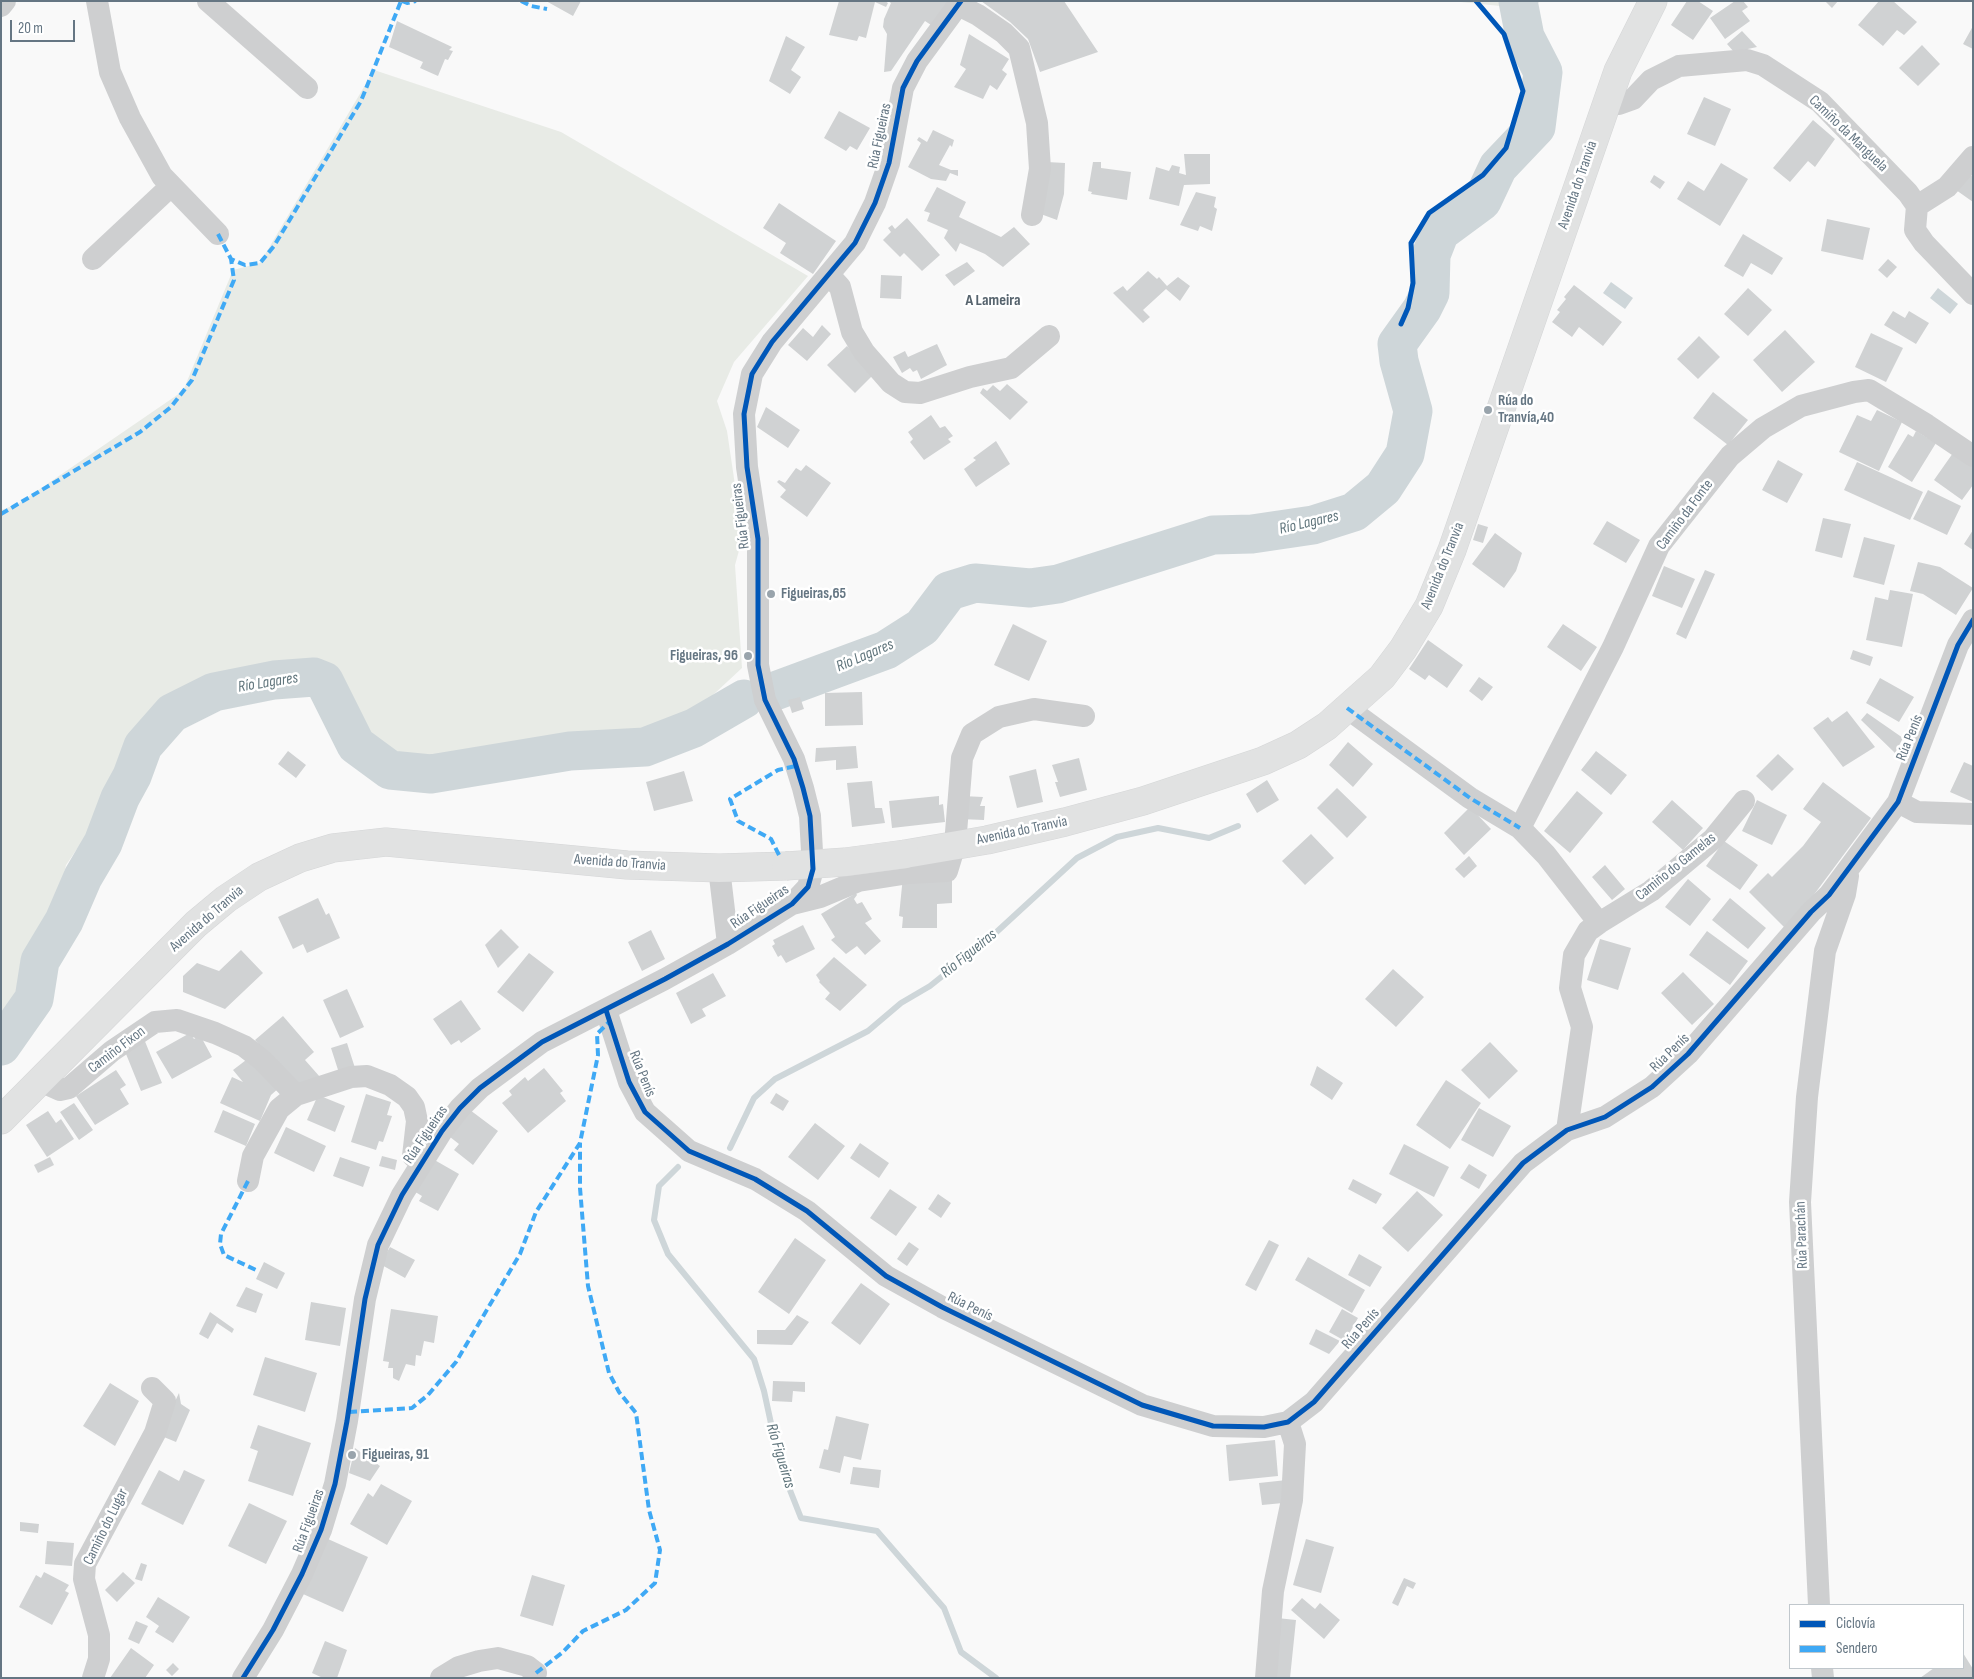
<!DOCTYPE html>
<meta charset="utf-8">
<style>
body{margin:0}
#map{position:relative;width:1974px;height:1679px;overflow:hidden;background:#f9f9f9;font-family:"Sofia Sans Condensed",sans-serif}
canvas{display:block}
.frame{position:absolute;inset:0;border:2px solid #657683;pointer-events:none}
.legend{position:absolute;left:1789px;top:1604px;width:175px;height:65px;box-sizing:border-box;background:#fff;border:1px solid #c1c8cd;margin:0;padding:6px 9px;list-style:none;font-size:15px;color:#657683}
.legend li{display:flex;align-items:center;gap:10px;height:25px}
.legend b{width:25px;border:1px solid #c1c8cd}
.scale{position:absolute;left:10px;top:20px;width:65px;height:22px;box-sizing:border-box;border:2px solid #657683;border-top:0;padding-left:6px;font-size:15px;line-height:18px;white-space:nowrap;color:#657683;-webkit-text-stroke:4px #fff;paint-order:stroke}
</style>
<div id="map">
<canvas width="1974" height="1679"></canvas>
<div class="frame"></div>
<ul class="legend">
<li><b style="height:6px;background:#0057b8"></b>Ciclovía</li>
<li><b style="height:6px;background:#3fa9f5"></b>Sendero</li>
</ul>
<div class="scale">20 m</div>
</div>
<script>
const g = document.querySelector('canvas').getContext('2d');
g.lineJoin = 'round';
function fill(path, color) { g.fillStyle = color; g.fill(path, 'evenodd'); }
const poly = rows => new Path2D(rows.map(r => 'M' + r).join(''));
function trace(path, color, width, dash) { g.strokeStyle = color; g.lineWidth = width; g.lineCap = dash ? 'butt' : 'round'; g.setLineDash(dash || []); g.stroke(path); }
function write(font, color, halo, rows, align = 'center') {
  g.font = font + ' "Sofia Sans Condensed",sans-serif'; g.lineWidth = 5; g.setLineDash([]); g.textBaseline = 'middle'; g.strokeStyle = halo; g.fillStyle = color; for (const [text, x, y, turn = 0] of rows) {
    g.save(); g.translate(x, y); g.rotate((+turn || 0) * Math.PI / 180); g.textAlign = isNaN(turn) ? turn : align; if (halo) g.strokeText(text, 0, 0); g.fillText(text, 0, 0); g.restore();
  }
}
const green = poly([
 [1451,1,1541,1,1530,9],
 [374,70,561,132,808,276,734,362,717,401,727,431,740,519,740,547,735,565,742,668,699,708,671,725,646,735,619,737,587,735,463,755,411,759,382,751,371,744,351,720,332,669,321,663,291,672,222,682,170,702,152,714,138,728,125,757,118,787,103,800,97,829,79,846,66,865,62,883,23,969,23,984,16,1006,1,1028,1,510,18,504,183,391,233,270,260,263]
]);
const water = poly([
 [1611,282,1633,298,1625,309,1603,293],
 [1938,288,1958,304,1950,314,1930,298]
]);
const stream = poly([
 [730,1148,754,1098,775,1079,868,1031,901,1003,930,986,990,938,1077,858,1117,837,1158,828,1209,838,1238,826],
 [678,1167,659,1186,654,1220,668,1254,754,1359,764,1391,780,1465,801,1518,877,1531,944,1608,961,1652,996,1678]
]);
const river = poly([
 [775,691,886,650,922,627,949,591,975,583,1030,588,1058,584,1213,535,1252,534,1313,525,1354,512,1383,488,1405,454,1413,411,1399,361,1397,344,1422,309,1430,293,1431,255,1440,232,1482,201,1498,167,1536,127,1543,72,1525,37,1518,1],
 [1,1046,34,999,40,961,64,921,83,877,103,843,120,798,132,776,143,746,172,713,214,692,274,680,314,677,324,681,356,745,390,770,431,774,570,751,645,747,694,728,744,699]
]);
const building = poly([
 [546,1,581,1,573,16],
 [839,1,885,1,888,3,886,7,875,2,866,38,859,36,857,41,829,35],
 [888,1,950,1,931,25,925,21,891,71,884,72,887,34,883,27,884,19,891,3],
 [981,1,1064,1,1098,52,1040,72,1028,39,1010,22],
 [1687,1,1698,1,1713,11,1693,40,1671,25],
 [1735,1,1743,1,1748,7,1742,11,1750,21,1725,39,1710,18],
 [1825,1,1838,1,1832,8],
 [1879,1,1893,1,1917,22,1904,35,1897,30,1883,46,1858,25],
 [397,21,452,47,449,50,453,51,448,60,445,59,438,76,420,68,423,62,389,47],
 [1973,26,1973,49,1963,44],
 [1742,31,1757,47,1734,52,1727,44],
 [969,34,1009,59,1002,70,1007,74,997,90,990,85,983,99,954,87,966,69,960,65],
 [786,36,805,47,791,70,801,77,790,94,769,81],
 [1922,45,1940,64,1918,86,1899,68],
 [1704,97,1731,109,1715,146,1687,134],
 [839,111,870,128,857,150,850,146,846,151,824,138],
 [1813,120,1835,139,1815,167,1808,161,1790,182,1773,168],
 [933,130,954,140,952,147,950,145,939,165,951,170,958,170,958,176,950,173,946,181,931,179,908,167,921,143,917,140,919,137,927,142],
 [1184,154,1210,154,1210,184,1184,185,1179,206,1149,199,1156,167,1169,171,1172,165,1180,167,1179,173,1186,175],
 [1047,162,1065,163,1064,194,1057,220,1038,213],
 [1093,162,1101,162,1101,168,1131,172,1127,200,1091,194,1092,192,1088,191],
 [1721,163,1748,179,1720,226,1677,199,1688,181,1704,191],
 [1968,173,1973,177,1973,202,1956,190],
 [1654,175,1665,182,1660,189,1650,182],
 [937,187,966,202,959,217,1001,237,1014,227,1030,244,1003,267,985,254,960,243,956,252,944,238,948,230,927,221,930,213,924,211],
 [1196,192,1216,197,1214,207,1217,209,1212,231,1200,226,1198,231,1180,225],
 [779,203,836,241,813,274,780,253,786,243,763,228],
 [907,218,940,255,922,271,904,253,900,257,883,240,891,232,888,228,892,225,895,229],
 [1827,219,1870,228,1863,260,1821,251],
 [1743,234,1783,258,1772,275,1751,263,1743,277,1724,266],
 [1888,259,1897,267,1887,278,1878,270],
 [967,262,975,271,954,286,945,275],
 [1148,271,1157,279,1159,277,1167,286,1178,277,1190,286,1180,301,1166,289,1143,310,1150,317,1143,323,1113,293,1123,286,1127,291],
 [881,275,902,276,901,299,880,298],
 [1574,285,1622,322,1603,346,1579,327,1572,337,1552,322,1560,312,1557,310,1566,299,1564,297],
 [1748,288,1772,310,1748,336,1724,314],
 [1893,311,1905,318,1909,311,1929,323,1916,344,1884,325],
 [822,325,831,334,807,361,788,345,803,328,813,337],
 [1785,330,1815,362,1782,392,1753,360],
 [1871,333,1903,348,1886,382,1855,367],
 [1699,336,1720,357,1698,379,1677,359],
 [937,344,947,365,921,379,917,370,913,372,910,368,902,373,893,357,905,351,908,357],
 [847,346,875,373,855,393,827,365],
 [1007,384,1028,402,1010,420,980,393,983,388,987,391,993,385,1000,391],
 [1713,392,1748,420,1728,445,1693,418],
 [766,407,800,430,788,448,757,427],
 [1877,410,1902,422,1879,471,1839,452,1857,415,1871,421],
 [931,415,940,428,945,426,953,436,948,439,951,442,924,460,910,442,913,439,908,432],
 [1916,431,1936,443,1912,482,1888,467,1908,434,1913,437],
 [996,441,1010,464,976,487,964,469,976,460,973,458],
 [1953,453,1973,467,1973,485,1962,500,1934,480],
 [1778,460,1803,474,1787,503,1762,490],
 [1857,462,1923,492,1910,520,1844,490],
 [806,465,831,483,807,517,780,497,786,490,777,482,779,480,785,483,796,468,801,471],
 [1928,490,1961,506,1947,535,1913,519],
 [1823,518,1851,524,1842,558,1815,551],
 [1607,521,1640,540,1626,563,1593,544],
 [1478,524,1488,527,1483,543,1473,540],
 [1973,530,1973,550,1964,544],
 [1495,533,1522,553,1516,571,1504,588,1472,564],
 [1864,537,1895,545,1884,585,1853,577],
 [1918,562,1940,567,1973,588,1956,615,1923,594,1910,591],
 [1664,566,1695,579,1682,608,1652,596],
 [1705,570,1715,574,1686,639,1676,634],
 [1890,590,1913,594,1902,647,1866,640,1875,597,1888,600],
 [1013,624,1047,641,1029,681,994,665],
 [1563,624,1597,647,1581,671,1547,647],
 [1428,640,1463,665,1447,688,1429,675,1425,680,1409,669],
 [1853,650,1873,657,1870,666,1850,659],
 [1479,677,1493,687,1482,701,1469,691],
 [1880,678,1914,697,1899,722,1866,703],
 [862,692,863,725,825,726,825,693],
 [800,697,804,709,792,713,788,700],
 [1847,711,1875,747,1843,767,1813,728,1828,717,1832,722],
 [1867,713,1903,738,1895,753,1861,720],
 [1348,742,1373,764,1353,787,1329,765],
 [856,746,858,768,836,770,836,760,815,762,816,748],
 [288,751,306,765,296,778,278,764],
 [1596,751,1627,775,1611,795,1581,770],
 [1778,754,1794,769,1772,791,1756,776],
 [1079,758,1087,790,1060,797,1055,782,1058,782,1052,765],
 [1964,762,1973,766,1973,802,1950,792],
 [1036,769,1043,802,1017,808,1009,776],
 [684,771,693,801,654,811,646,782],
 [1267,780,1279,800,1257,813,1246,794],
 [872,781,875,808,882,808,885,823,852,827,847,783],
 [1823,782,1871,818,1804,908,1784,927,1749,892,1768,873,1772,877,1803,846,1821,822,1803,809],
 [1337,788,1367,817,1347,838,1317,808],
 [1577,791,1603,813,1570,853,1544,831],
 [939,796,939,805,943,804,945,822,892,828,889,801],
 [962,796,983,797,980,806,985,806,984,820,960,819],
 [1672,800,1703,828,1683,850,1652,822],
 [1757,800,1787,815,1772,845,1742,831],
 [1470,807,1491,829,1464,855,1444,833],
 [1311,834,1334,858,1305,885,1282,861],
 [1724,841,1758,865,1740,890,1706,866],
 [1469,856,1477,866,1464,878,1455,869],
 [1605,865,1625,889,1612,900,1592,877],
 [903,876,952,880,952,903,937,904,937,928,902,928,903,917,899,916],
 [1688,879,1711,899,1690,926,1665,907],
 [856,893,857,895,854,899,857,904,862,902,872,919,865,923,881,941,865,955,857,946,846,954,831,940,835,937,821,914],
 [318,898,326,915,329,913,340,938,307,953,303,944,293,949,278,917],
 [1730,898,1766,928,1748,949,1712,920],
 [803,925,815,949,786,963,781,955,778,957,772,946,775,944,773,940],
 [501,929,519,947,498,968,485,945],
 [651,930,665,959,642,971,628,942],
 [1707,931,1748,961,1730,985,1689,955],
 [1600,939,1631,948,1618,990,1587,980],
 [241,950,263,973,225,1009,183,992,183,976,197,963,219,971],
 [529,953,554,972,523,1012,497,992],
 [834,957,867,985,840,1011,825,999,830,993,819,982,820,981,816,975],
 [1393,969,1424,997,1396,1027,1365,999],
 [1683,972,1714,1004,1692,1025,1661,993],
 [713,973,726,996,702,1009,706,1016,691,1024,676,993],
 [347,989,364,1027,340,1038,323,1000],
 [461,1000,481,1029,461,1043,459,1040,451,1045,433,1019],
 [283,1016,314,1052,305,1060,320,1077,293,1085,255,1040],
 [190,1033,194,1039,200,1035,212,1057,172,1079,156,1052],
 [144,1039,162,1083,141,1091,124,1049],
 [1490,1042,1518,1071,1489,1099,1461,1070],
 [347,1043,355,1068,339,1073,331,1048],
 [250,1057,280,1087,271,1095,260,1121,220,1103,232,1077,243,1082,233,1070],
 [1317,1066,1343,1083,1332,1100,1310,1085],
 [544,1068,563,1091,560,1093,566,1101,528,1133,502,1103,512,1095,509,1091,525,1077,528,1081],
 [116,1070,126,1085,120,1089,129,1104,95,1125,76,1096],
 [1446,1080,1481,1103,1450,1149,1416,1125],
 [776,1093,789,1101,783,1111,770,1103],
 [366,1094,391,1102,387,1115,392,1116,383,1142,379,1141,376,1150,351,1142],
 [318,1095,345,1106,335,1132,307,1120],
 [74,1103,93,1130,79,1140,60,1112],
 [1479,1108,1511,1126,1493,1157,1461,1140],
 [223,1110,255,1124,246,1146,214,1132],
 [470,1110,498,1131,473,1165,454,1150,459,1144,450,1137],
 [48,1111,56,1123,61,1119,74,1139,47,1157,26,1125],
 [815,1123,845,1146,818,1180,788,1157],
 [286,1127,326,1146,314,1172,274,1153],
 [860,1143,889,1163,879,1178,850,1158],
 [1404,1144,1449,1167,1434,1197,1389,1174],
 [382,1156,397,1160,395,1170,379,1166],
 [50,1157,54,1165,38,1173,34,1165],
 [340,1157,370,1167,363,1187,333,1176],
 [431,1158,459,1174,438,1211,419,1201,422,1196,412,1190],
 [1469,1164,1487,1175,1479,1189,1460,1178],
 [1353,1179,1382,1194,1376,1204,1348,1189],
 [890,1189,917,1207,896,1236,870,1218],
 [1417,1191,1443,1215,1408,1252,1382,1228],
 [938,1194,951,1203,941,1218,928,1209],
 [795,1238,826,1260,789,1314,758,1292],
 [1269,1240,1279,1245,1256,1291,1245,1285],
 [909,1242,919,1249,907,1266,897,1259],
 [390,1247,415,1260,405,1278,380,1264],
 [1359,1254,1382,1267,1370,1287,1348,1275],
 [1308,1257,1365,1290,1352,1313,1295,1280],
 [264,1262,285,1273,277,1289,256,1279],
 [861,1283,890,1304,860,1345,831,1323],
 [246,1287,263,1294,256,1313,236,1306],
 [311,1302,346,1308,340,1346,305,1340],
 [391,1309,438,1316,434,1343,424,1341,421,1356,416,1355,415,1366,406,1364,399,1381,393,1378,393,1368,388,1368,389,1362,383,1361],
 [1342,1309,1358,1318,1345,1341,1329,1332],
 [210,1312,234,1329,232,1333,217,1323,208,1339,199,1334],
 [797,1315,809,1322,792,1345,757,1344,757,1330,785,1330],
 [1316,1329,1340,1341,1329,1354,1309,1344],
 [265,1357,317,1373,305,1412,253,1395],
 [773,1381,805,1382,805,1392,793,1391,792,1402,772,1401],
 [110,1383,139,1401,115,1446,83,1426],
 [179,1393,181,1404,190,1410,176,1442,159,1435],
 [836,1416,869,1424,861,1460,844,1456,840,1473,819,1468,824,1449,828,1450],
 [258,1425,311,1443,293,1496,248,1481,258,1451,250,1448],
 [1275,1440,1278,1476,1229,1481,1226,1445],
 [355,1448,380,1466,370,1481,349,1473],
 [853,1467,881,1470,879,1488,850,1484],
 [159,1470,179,1481,184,1470,205,1480,183,1525,141,1504],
 [1287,1480,1283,1503,1262,1505,1259,1483],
 [381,1484,412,1501,387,1545,350,1524,368,1493,373,1497],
 [249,1503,287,1521,266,1564,228,1546],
 [20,1522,39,1524,38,1533,20,1531],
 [328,1539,368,1557,343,1612,303,1594],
 [1306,1539,1334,1547,1321,1593,1293,1585],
 [47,1541,74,1543,72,1566,45,1564],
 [141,1563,147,1565,142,1581,135,1579],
 [44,1572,69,1585,65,1591,69,1593,52,1625,19,1607,36,1575,41,1578],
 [123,1572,135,1583,117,1602,105,1590],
 [532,1575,565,1585,553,1626,520,1616],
 [1404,1578,1416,1583,1413,1589,1407,1586,1398,1606,1392,1603],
 [158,1597,190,1617,173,1643,155,1632,159,1626,146,1617],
 [1302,1598,1315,1609,1320,1603,1340,1620,1324,1639,1291,1610],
 [1277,1618,1296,1620,1290,1678,1271,1678],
 [136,1621,148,1626,139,1644,128,1639],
 [325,1641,347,1650,337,1678,323,1678,312,1673],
 [131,1648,154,1665,145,1678,110,1678],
 [1963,1653,1973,1669,1973,1678,1920,1678,1934,1668,1963,1668],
 [173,1663,179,1669,172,1676,166,1670]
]);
const minor = poly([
 [97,1,110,72,130,118,162,176,218,234],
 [208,1,307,88],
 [958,5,978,15,1004,33,1019,48,1037,123,1040,169,1032,215],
 [1,6,5,1],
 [1606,103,1619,104,1633,99,1651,80,1679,66,1747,60,1763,65,1820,102,1908,193,1917,206,1915,230,1924,243,1973,294],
 [1917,206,1947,187,1973,157],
 [93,259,171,186],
 [829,275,840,287,852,332,864,352,891,383,905,392,920,393,970,377,1011,368,1049,336],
 [1347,708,1470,798,1520,828,1546,855,1599,923,1588,931,1574,955,1570,988,1582,1027,1567,1130],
 [1898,802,1917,812,1973,814],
 [1520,828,1613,647,1659,546,1730,456,1763,428,1801,406,1854,392,1869,390,1927,425,1973,456],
 [719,868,728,944],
 [792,904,820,897,858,881,909,873,947,871,955,845,962,758,972,734,999,717,1034,709,1084,716],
 [1599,923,1651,891,1713,839,1744,801],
 [606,1010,629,1082,645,1112,689,1151,755,1179,807,1211,886,1276,942,1307,1142,1405,1213,1426,1264,1427,1288,1422,1314,1402,1523,1163,1567,1130,1605,1117,1652,1087,1688,1054,1811,912,1829,895,1898,802,1958,645,1973,620],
 [40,1081,60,1090,69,1088,112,1051,155,1022,177,1020,215,1033,244,1046,262,1060,296,1095,351,1077,367,1076,390,1085,407,1097,414,1107,417,1121,413,1156,421,1163],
 [248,1181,253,1156,279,1109,296,1095],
 [1819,1605,1800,1202,1807,1097,1825,951,1845,894,1848,876],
 [1822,1668,1823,1678],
 [93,1678,99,1659,99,1635,84,1579,85,1564,155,1433,165,1401,152,1388],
 [243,1678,273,1630,302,1574,321,1530,335,1484,347,1421,365,1299,378,1245,402,1195,442,1131,460,1108,480,1088,542,1042,665,979,728,944,792,904,808,887,813,869,810,816,803,788,794,759,765,700,758,665,758,539,747,467,744,414,752,374,772,342,855,243,875,203,889,163,903,88,917,61,961,1],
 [441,1678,459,1667,479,1661,498,1658,527,1666,536,1673],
 [1266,1678,1273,1591,1292,1500,1295,1444,1288,1422]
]);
const major = poly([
 [905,854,987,840,1065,822,1143,801,1263,761,1298,745,1327,726,1382,677,1403,649,1429,606,1452,550,1618,71,1653,1],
 [1,1120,196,924,226,899,259,877,300,858,333,848,386,842,627,865,719,868,786,866]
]);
const majorBridge = poly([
 [786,866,845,862,905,854]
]);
const quiet = poly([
 [402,1,407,3,416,1],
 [521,1,531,6,547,9],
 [218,234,231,259,245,265,260,263,274,246,361,101,401,1],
 [1,514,140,432,171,407,192,380,234,280,231,259],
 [1347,708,1470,798,1520,828],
 [779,855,771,839,738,821,730,799,778,770,796,766],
 [248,1181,221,1234,220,1244,224,1255,256,1270],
 [349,1412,412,1408,428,1395,456,1362,520,1254,536,1212,580,1143,598,1055,597,1034,610,1021],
 [536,1673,563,1652,583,1631,626,1610,655,1583,660,1550,649,1510,636,1413,619,1392,609,1373,588,1286,580,1188,580,1143]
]);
const cycleway = poly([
 [1401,324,1408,308,1413,283,1411,243,1429,213,1483,175,1506,148,1523,91,1504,34,1476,1],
 [606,1010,629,1082,645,1112,689,1151,755,1179,807,1211,886,1276,942,1307,1142,1405,1213,1426,1264,1427,1288,1422,1314,1402,1523,1163,1567,1130,1605,1117,1652,1087,1688,1054,1811,912,1829,895,1898,802,1958,645,1973,620],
 [243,1678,273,1630,302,1574,321,1530,335,1484,347,1421,365,1299,378,1245,402,1195,442,1131,460,1108,480,1088,542,1042,665,979,728,944,792,904,808,887,813,869,810,816,803,788,794,759,765,700,758,665,758,539,747,467,744,414,752,374,772,342,855,243,875,203,889,163,903,88,917,61,961,1]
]);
const markers = [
 [1488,410,5,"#99a4ac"],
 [771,594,5,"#99a4ac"],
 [748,656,5,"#99a4ac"],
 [352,1455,5,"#99a4ac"]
];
const streetNames = [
 ["Camiño da Manguela",1848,134,44],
 ["Rúa Figueiras",880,136,-78],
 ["Avenida do Tranvia",1578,185,-71],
 ["Camiño da Fonte",1685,515,-53],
 ["Rúa Figueiras",741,516,-97],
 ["Avenida do Tranvia",1443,566,-68],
 ["Rúa Penís",1910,738,-68],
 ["Avenida do Tranvia",1022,831,-12],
 ["Avenida do Tranvia",620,863,4],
 ["Camiño do Gamelas",1676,867,-39],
 ["Rúa Figueiras",760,907,-34],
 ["Avenida do Tranvia",207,919,-41],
 ["Camiño Fixon",117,1050,-37],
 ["Rúa Penís",1670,1053,-44],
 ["Rúa Penís",642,1074,68],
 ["Rúa Figueiras",426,1135,-56],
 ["Rúa Parachán",1802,1235,-92],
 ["Rúa Penís",970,1307,26],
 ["Rúa Penís",1361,1329,-49],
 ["Rúa Figueiras",309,1521,-70],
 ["Camiño do Lugar",106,1527,-64]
];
const poiNames = [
 ["Rúa do",1498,401],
 ["Tranvía,40",1498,418],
 ["Figueiras,65",781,594],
 ["Figueiras, 96",738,656,"right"],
 ["Figueiras, 91",362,1455]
];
const neighbourhoodNames = [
 ["A Lameira",993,301]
];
const waterNames = [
 ["Río Lagares",1309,523,-13],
 ["Río Lagares",865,656,-23],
 ["Río Lagares",268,683,-9],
 ["Río Figueiras",969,954,-39],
 ["Río Figueiras",780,1456,73]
];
fill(green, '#e8ebe6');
fill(water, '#ced6d9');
trace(stream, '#ced6d9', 6);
trace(river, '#ced6d9', 39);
fill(building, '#d0d2d3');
trace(major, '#d5d6d7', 29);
trace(minor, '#cecfd0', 22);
trace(major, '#e1e2e2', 28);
trace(majorBridge, '#d5d6d7', 29, []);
trace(majorBridge, '#e1e2e2', 28);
trace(quiet, '#3fa9f5', 4, [8, 4]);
trace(cycleway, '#0057b8', 5);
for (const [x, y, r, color] of markers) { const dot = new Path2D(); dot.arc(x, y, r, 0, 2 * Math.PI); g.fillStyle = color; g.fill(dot); trace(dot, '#fff', 2); }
write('15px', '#657683', '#fff', streetNames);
write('bold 15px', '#657683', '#fff', poiNames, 'left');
write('bold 16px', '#57646e', '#fff', neighbourhoodNames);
write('italic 16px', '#60757c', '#fff', waterNames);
</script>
